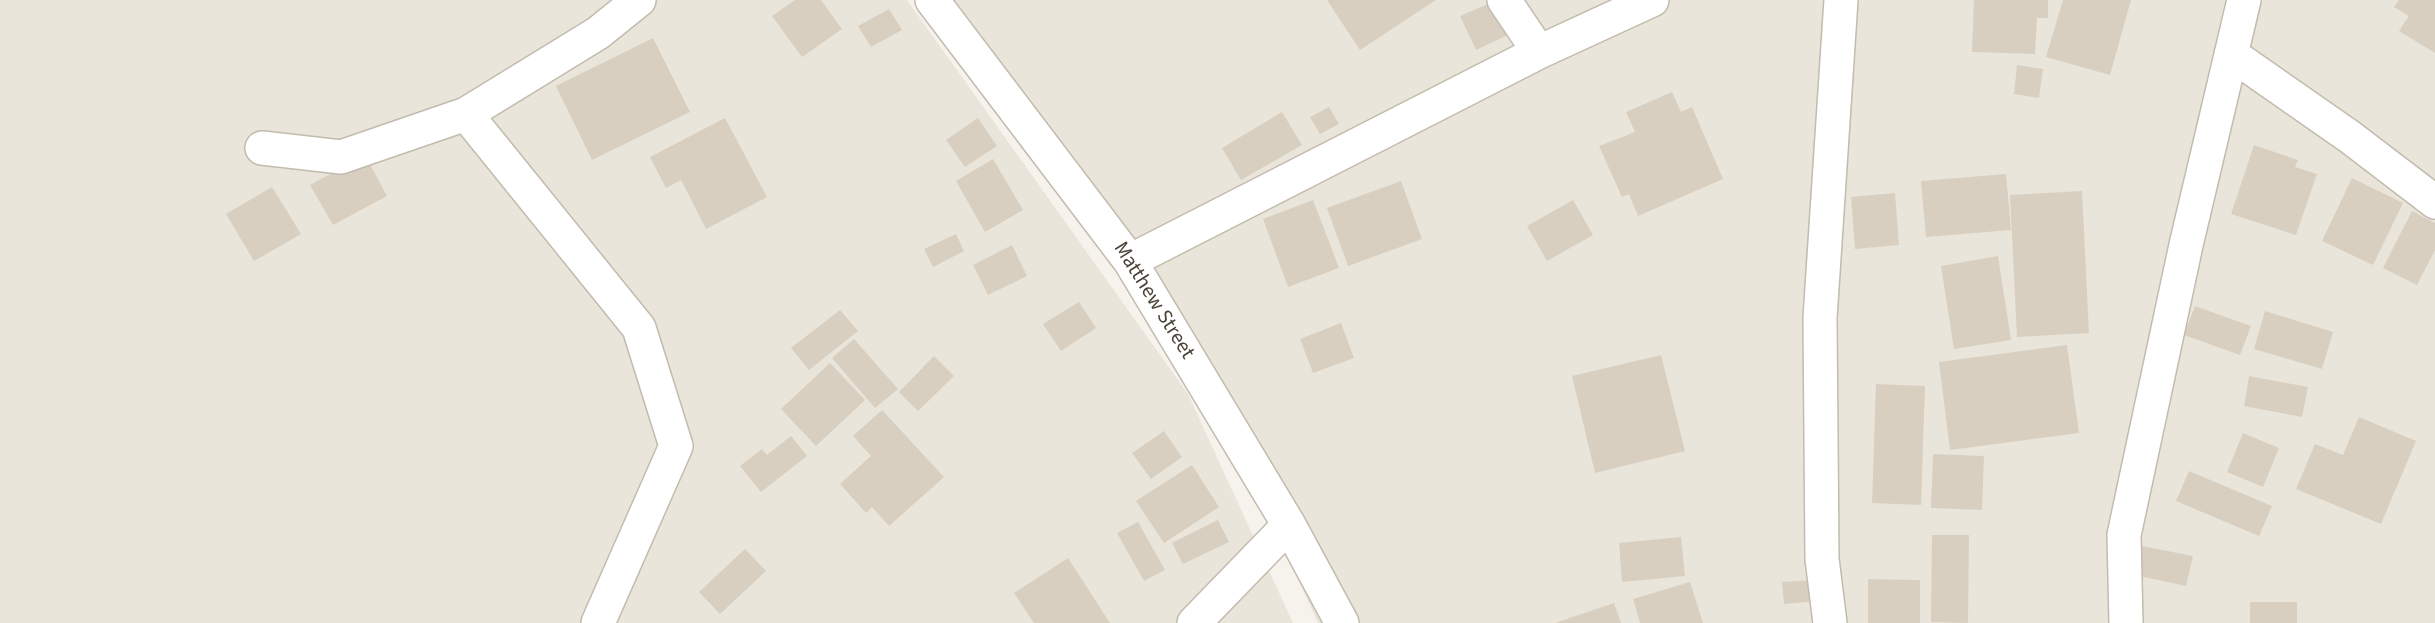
<!DOCTYPE html>
<style>
body{margin:0}
canvas{display:block;background:#f6f3ec}
</style>
<canvas width="2435" height="623"></canvas>
<script>
const g = document.querySelector('canvas').getContext('2d');
g.lineJoin = 'round';
function fill(path, color) { g.fillStyle = color; g.fill(path, 'evenodd'); }
const poly = rows => new Path2D(rows.map(r => 'M' + r).join(''));
function trace(path, color, width, dash) { g.strokeStyle = color; g.lineWidth = width; g.lineCap = dash ? 'butt' : 'round'; g.setLineDash(dash || []); g.stroke(path); }
function write(font, color, halo, rows, align = 'center') {
  g.font = font + ' "Source Sans 3",sans-serif'; g.lineWidth = 6; g.setLineDash([]); g.textBaseline = 'middle'; g.strokeStyle = halo; g.fillStyle = color; for (const [text, x, y, turn = 0] of rows) {
    g.save(); g.translate(x, y); g.rotate((+turn || 0) * Math.PI / 180); g.textAlign = isNaN(turn) ? turn : align; if (halo) g.strokeText(text, 0, 0); g.fillText(text, 0, 0); g.restore();
  }
}
const residential = poly([
 [0,0,907,0,1188,394,1293,623,0,623],
 [943,0,2435,0,2435,623,1318,623,1218,405]
]);
const building = poly([
 [795,0,821,0,842,29,802,57,772,16],
 [1327,0,1436,0,1360,50],
 [1974,0,2048,0,2048,18,2037,18,2035,54,1972,52],
 [2063,0,2131,0,2110,75,2046,57],
 [2399,0,2435,0,2435,53,2399,31,2409,16,2394,7],
 [1495,1,1510,34,1476,50,1460,16],
 [889,9,902,30,871,47,858,26],
 [653,38,690,112,592,160,556,86],
 [2017,65,2043,69,2039,98,2014,94],
 [1672,92,1681,112,1692,107,1723,179,1638,216,1629,194,1622,197,1599,146,1635,132,1626,112],
 [1329,107,1339,124,1320,134,1310,117],
 [1282,112,1302,145,1241,180,1222,148],
 [725,118,767,197,706,229,681,180,666,188,650,157],
 [978,118,997,146,965,167,946,140],
 [2254,145,2298,160,2295,167,2317,174,2296,235,2231,214],
 [365,155,387,196,333,225,310,185],
 [993,159,1023,210,985,232,956,181],
 [2006,174,2011,230,1926,237,1921,181],
 [2352,178,2403,203,2373,265,2322,241],
 [1401,181,1422,239,1348,266,1327,208],
 [272,187,301,234,254,261,226,214],
 [2082,191,2089,333,2017,337,2010,195],
 [1895,193,1899,245,1855,249,1851,197],
 [1313,200,1339,268,1288,287,1263,219],
 [1573,200,1593,235,1547,261,1527,226],
 [2412,211,2435,223,2435,250,2417,285,2383,268],
 [956,234,964,251,933,267,924,249],
 [1012,245,1027,276,988,295,973,265],
 [1998,256,2011,340,1954,349,1941,266],
 [1079,302,1096,328,1061,351,1043,324],
 [2195,306,2251,326,2240,355,2184,335],
 [840,310,858,331,809,370,791,348],
 [2265,311,2333,332,2322,369,2254,349],
 [1341,323,1354,358,1313,373,1300,339],
 [854,339,898,389,875,408,832,358],
 [2067,345,2079,433,1950,450,1939,362],
 [1661,355,1685,451,1595,473,1572,376],
 [934,356,954,376,918,411,899,392],
 [830,363,865,400,816,446,781,409],
 [2249,376,2308,387,2302,417,2244,406],
 [1876,384,1925,386,1921,505,1872,503],
 [882,410,944,477,889,526,872,507,866,513,840,484,871,456,853,436],
 [2359,417,2416,441,2381,524,2296,489,2315,444,2343,455],
 [1164,431,1182,457,1151,479,1132,453],
 [2243,433,2279,448,2263,487,2227,472],
 [791,436,807,456,761,492,740,466,762,449,767,455],
 [1933,454,1984,456,1982,510,1931,508],
 [1192,465,1219,507,1164,543,1136,501],
 [2189,471,2272,506,2259,536,2176,501],
 [1218,520,1229,542,1183,564,1172,543],
 [1138,522,1165,570,1144,581,1117,533],
 [1932,535,1969,535,1968,623,1931,622],
 [1681,537,1685,576,1622,582,1619,543],
 [2142,546,2193,556,2186,586,2135,575],
 [745,549,766,571,720,614,699,592],
 [1068,558,1110,623,1034,623,1014,593],
 [1868,579,1920,580,1920,623,1868,623],
 [1816,580,1818,601,1784,604,1782,582],
 [1690,582,1703,623,1640,623,1633,599],
 [2250,602,2297,602,2297,623,2250,623],
 [1614,603,1621,623,1555,623]
]);
const street = poly([
 [932,0,1130,261,1289,525,1342,623],
 [1504,0,1539,52],
 [2231,54,2350,137,2435,202],
 [466,114,639,328,676,446,598,623],
 [262,148,341,157,466,114,598,33,639,0],
 [1130,261,1539,52,1652,0],
 [1194,623,1289,525],
 [1830,623,1822,559,1820,318,1841,0],
 [2126,623,2124,535,2186,245,2244,0]
]);
const streetNames = [
 ["Matthew Street",1153,301,58]
];
fill(residential, '#eae5da');
fill(building, '#d8cfc1');
trace(street, '#c2bbae', 36);
trace(street, '#fff', 33);
write('21px', '#4b4439', '#fff', streetNames);
</script>
